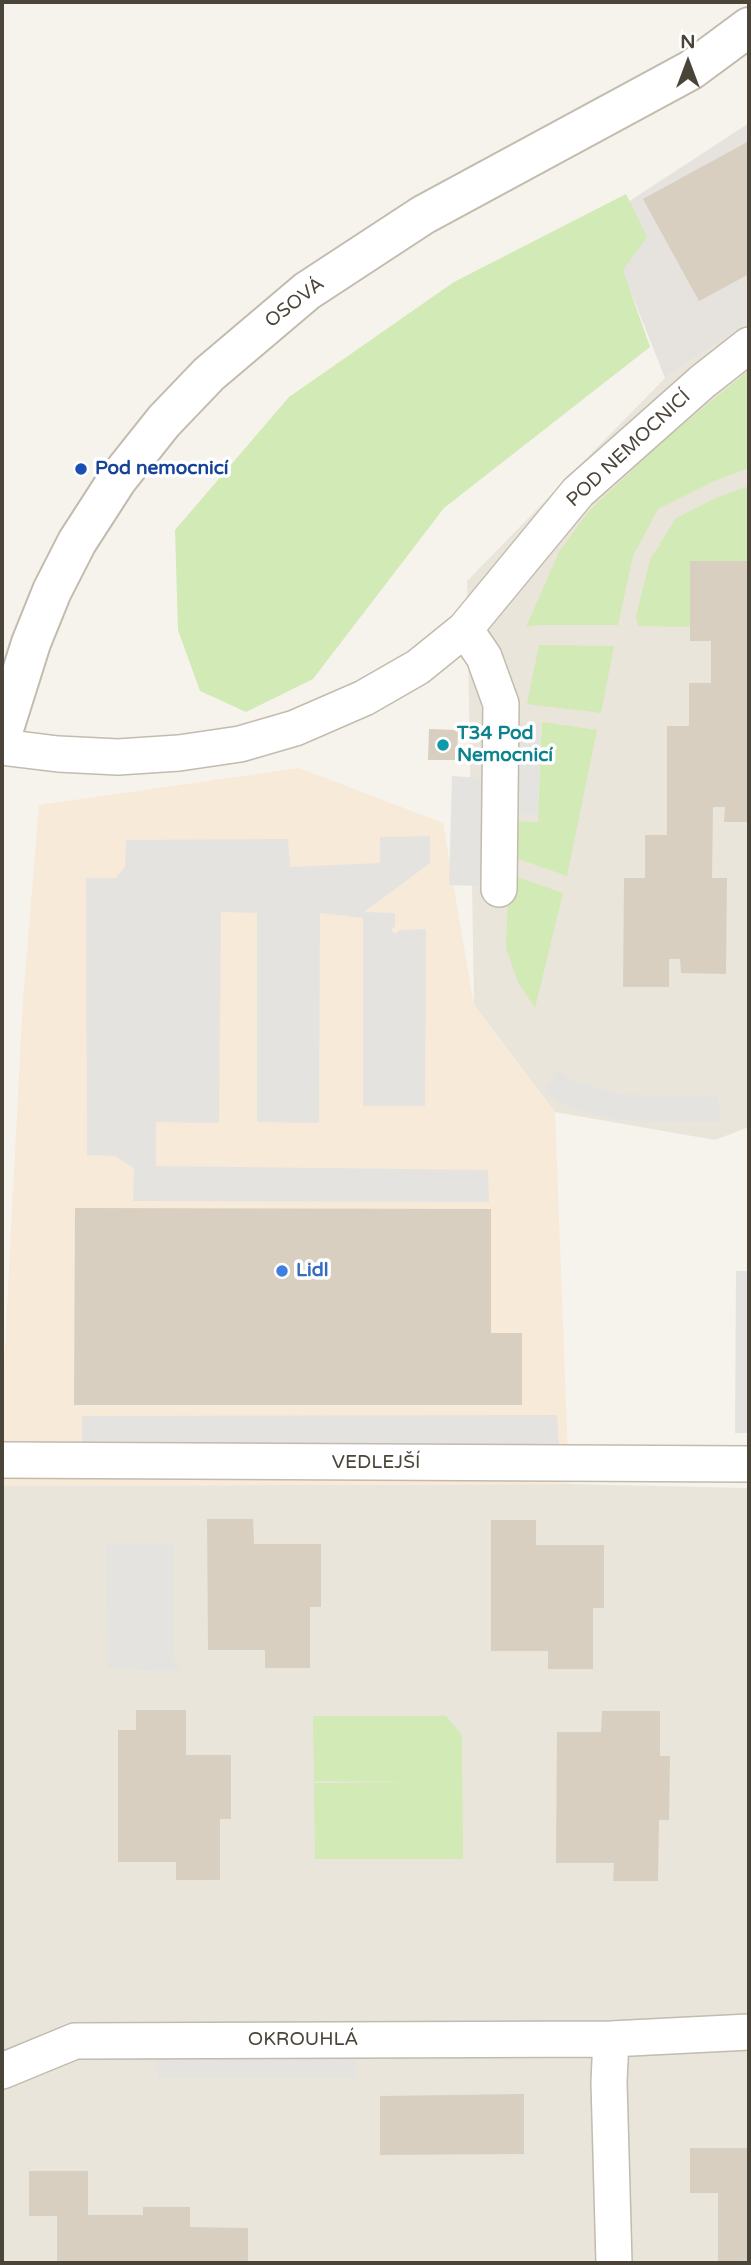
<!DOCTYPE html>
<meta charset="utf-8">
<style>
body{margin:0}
#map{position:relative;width:751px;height:2265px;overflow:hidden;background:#f6f3ec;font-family:"Varela Round",sans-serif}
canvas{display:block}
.frame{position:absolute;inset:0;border:4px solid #4b4439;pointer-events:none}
.north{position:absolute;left:653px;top:28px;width:70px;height:70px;-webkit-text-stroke:5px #fff;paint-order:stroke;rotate:0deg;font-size:19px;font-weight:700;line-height:28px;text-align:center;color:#4b4439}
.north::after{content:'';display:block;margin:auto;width:24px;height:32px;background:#4b4439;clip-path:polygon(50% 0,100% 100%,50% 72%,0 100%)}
</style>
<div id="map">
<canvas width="751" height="2265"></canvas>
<div class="frame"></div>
<div class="north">N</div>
</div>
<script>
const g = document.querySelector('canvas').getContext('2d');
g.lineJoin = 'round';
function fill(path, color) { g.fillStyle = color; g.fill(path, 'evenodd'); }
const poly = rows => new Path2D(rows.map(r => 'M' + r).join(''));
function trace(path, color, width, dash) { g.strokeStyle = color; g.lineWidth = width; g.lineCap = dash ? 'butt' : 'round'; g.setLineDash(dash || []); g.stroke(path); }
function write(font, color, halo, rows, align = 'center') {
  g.font = font + ' "Varela Round",sans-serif'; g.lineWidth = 7; g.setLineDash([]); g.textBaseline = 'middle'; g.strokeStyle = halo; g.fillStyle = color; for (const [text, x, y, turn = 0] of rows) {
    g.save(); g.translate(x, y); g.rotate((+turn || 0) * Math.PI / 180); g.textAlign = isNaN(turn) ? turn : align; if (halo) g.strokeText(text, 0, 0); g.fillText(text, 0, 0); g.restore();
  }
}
const residential = poly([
 [749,322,749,1127,715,1140,555,1112,474,1005,467,581,665,378],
 [569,1484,748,1488,747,1898,749,1898,749,2263,2,2263,2,1486]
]);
const commercial = poly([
 [299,768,443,823,474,1005,555,1112,569,1484,2,1486,2,1404,23,999,39,805]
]);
const industrial = poly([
 [749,123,749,322,665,378,602,219]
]);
const green = poly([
 [626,194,647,237,623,270,650,347,444,508,313,679,246,712,200,691,178,630,175,530,289,397,454,282],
 [749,370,749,468,714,481,658,509,633,556,618,625,539,625,526,627,559,552,588,512,664,440],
 [749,486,747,561,690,561,690,627,638,626,636,617,650,560,676,518,716,498],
 [539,645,614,646,601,713,527,704],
 [542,722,597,730,567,876,510,856,511,821,538,822],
 [509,874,563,893,535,1008,518,982,506,948],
 [313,1716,446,1716,462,1735,463,1859,315,1859,314,1783,420,1782,314,1781]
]);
const parking = poly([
 [518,724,540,724,538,815,516,814],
 [452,776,483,778,480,886,449,885],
 [430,836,430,863,364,912,395,913,395,926,391,930,395,934,400,930,426,929,425,1106,363,1106,363,918,320,913,319,1123,257,1122,257,913,221,912,219,1123,156,1122,156,1166,488,1170,489,1202,133,1201,134,1168,115,1156,87,1155,86,878,116,878,125,867,126,840,288,839,290,867,380,863,380,837],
 [558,1070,573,1080,617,1094,718,1097,721,1122,641,1122,602,1117,570,1108,544,1092],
 [736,1271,749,1271,749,1433,735,1433],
 [557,1415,559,1445,82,1449,82,1416],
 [106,1544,173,1544,173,1656,180,1671,108,1669],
 [356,2052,356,2078,158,2078,155,2053]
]);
const building = poly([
 [749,141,749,274,699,301,643,199],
 [747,548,749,548,749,822,724,822,725,807,713,807,712,878,727,878,726,974,681,973,680,959,669,959,669,987,623,987,624,878,645,878,645,835,667,835,667,726,689,726,689,683,711,683,711,641,690,641,690,561,747,561],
 [429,729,458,730,457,760,428,760],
 [75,1208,491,1209,491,1333,522,1333,522,1405,74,1405],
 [207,1519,253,1519,254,1544,321,1544,321,1607,310,1607,310,1668,265,1668,265,1650,208,1650],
 [491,1520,536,1520,536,1545,604,1545,604,1608,593,1608,593,1669,548,1669,548,1651,491,1651],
 [136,1710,186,1710,186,1755,231,1755,231,1819,220,1819,220,1880,176,1880,176,1862,118,1862,118,1730,136,1730],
 [602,1711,660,1711,660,1756,670,1756,669,1820,659,1820,658,1881,613,1881,614,1863,556,1863,557,1732,601,1732],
 [524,2094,524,2154,380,2155,380,2096],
 [690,2148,749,2148,749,2263,718,2263,718,2193,690,2193],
 [29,2171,88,2171,88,2215,143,2215,143,2207,190,2207,190,2227,248,2228,248,2263,57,2263,57,2216,29,2216]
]);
const minor = poly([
 [465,629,484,657,501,704,499,889],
 [2,747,58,754,118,757,179,753,240,744,295,728,364,698,418,667,465,629,578,492,702,382,749,345],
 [2,1460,749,1464],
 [611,2039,609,2082,614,2263],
 [2,2071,75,2041,611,2039,749,2032]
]);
const tertiary = poly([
 [2,735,31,643,52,591,77,542,117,480,164,421,209,374,307,291,423,215,691,70,749,27]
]);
const markers = [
 [81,469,7,"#1a4fb4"],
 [443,745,7,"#0f9aa8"],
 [282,1271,7,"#3f7fe0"]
];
const streetNames = [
 ["OSOVÁ",295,303,-38],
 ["POD NEMOCNICÍ",629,449,-43],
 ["VEDLEJŠÍ",376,1463],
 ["OKROUHLÁ",303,2040]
];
const transitNames = [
 ["Pod nemocnicí",95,469]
];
const cultureNames = [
 ["T34 Pod",457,734],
 ["Nemocnicí",457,756]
];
const shopNames = [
 ["Lidl",296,1271]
];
fill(residential, '#eae5da');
fill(commercial, '#f7ead8');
fill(industrial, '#e6e2dd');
fill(green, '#d2eab5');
fill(parking, '#e5e3e0');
fill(building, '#d8cfc1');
trace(minor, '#c2bbae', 38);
trace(tertiary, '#c2bbae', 42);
trace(minor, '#fff', 35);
trace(tertiary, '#fff', 38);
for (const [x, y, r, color] of markers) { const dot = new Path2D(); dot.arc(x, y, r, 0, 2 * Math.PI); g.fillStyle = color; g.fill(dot); trace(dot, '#fff', 2.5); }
write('19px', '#4b4439', '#fff', streetNames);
write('bold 19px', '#164399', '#fff', transitNames, 'left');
write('bold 19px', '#0d838f', '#fff', cultureNames, 'left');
write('bold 19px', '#366cbe', '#fff', shopNames, 'left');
</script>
